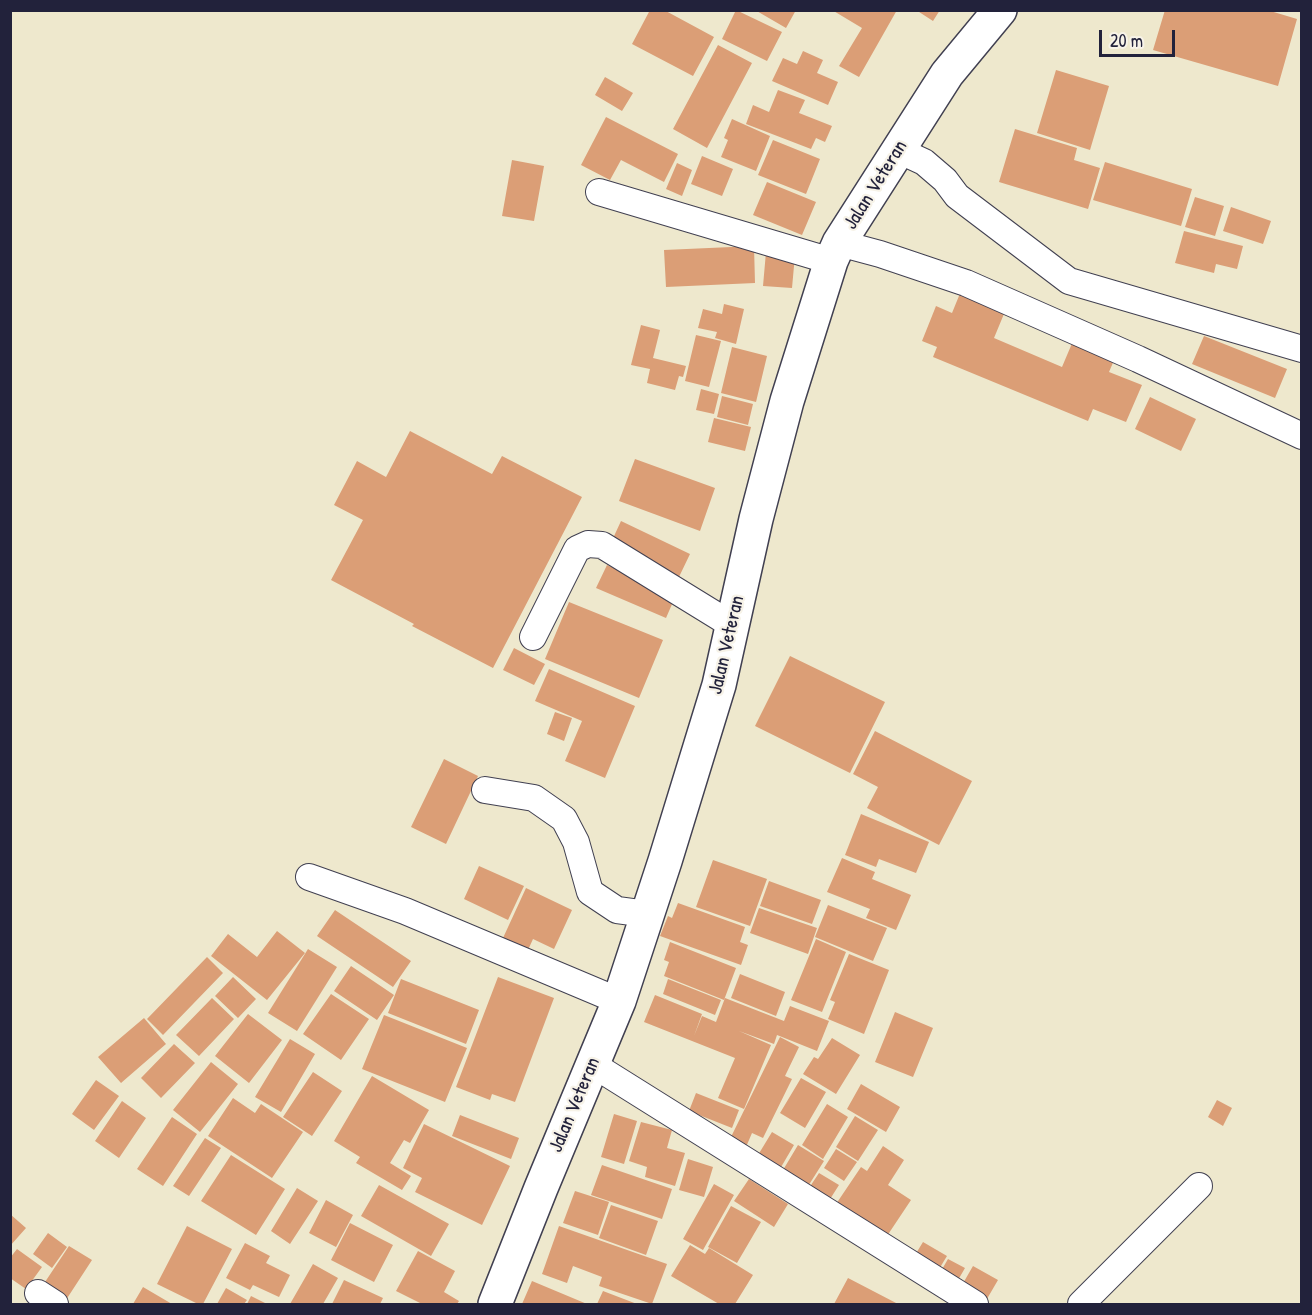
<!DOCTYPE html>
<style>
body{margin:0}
#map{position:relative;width:1312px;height:1315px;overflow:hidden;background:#eee8cd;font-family:"Patrick Hand",sans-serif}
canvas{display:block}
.frame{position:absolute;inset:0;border:12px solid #22223b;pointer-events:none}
.scale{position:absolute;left:1099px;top:30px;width:76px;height:27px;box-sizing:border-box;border:3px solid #22223b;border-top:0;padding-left:8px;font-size:18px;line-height:21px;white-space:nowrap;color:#22223b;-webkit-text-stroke:4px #f7f3e8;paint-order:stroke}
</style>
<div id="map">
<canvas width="1312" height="1315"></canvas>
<div class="frame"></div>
<div class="scale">20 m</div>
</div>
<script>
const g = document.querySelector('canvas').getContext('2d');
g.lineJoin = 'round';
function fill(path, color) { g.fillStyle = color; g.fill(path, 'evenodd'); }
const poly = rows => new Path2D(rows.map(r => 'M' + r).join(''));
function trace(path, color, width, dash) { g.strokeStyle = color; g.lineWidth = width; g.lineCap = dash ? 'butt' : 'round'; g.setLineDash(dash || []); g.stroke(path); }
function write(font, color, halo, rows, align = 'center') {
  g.font = font + ' "Patrick Hand",sans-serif'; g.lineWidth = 4.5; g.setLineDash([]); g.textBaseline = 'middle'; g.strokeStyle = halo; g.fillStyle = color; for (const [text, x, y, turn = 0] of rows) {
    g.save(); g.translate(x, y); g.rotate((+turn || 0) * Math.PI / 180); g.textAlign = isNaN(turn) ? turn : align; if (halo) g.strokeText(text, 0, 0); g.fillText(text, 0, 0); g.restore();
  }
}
const building = poly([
 [650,10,664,10,714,37,693,76,632,44],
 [736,10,782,32,767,61,722,39],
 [755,10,796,10,786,28],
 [832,10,897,10,859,77,839,66,862,28],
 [916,10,940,10,933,21],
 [1165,10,1267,10,1297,19,1278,86,1153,50],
 [718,45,752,63,707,148,673,129],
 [803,51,823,60,817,73,838,82,828,105,772,81,783,58,797,64],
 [1056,70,1109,86,1090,150,1037,133],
 [605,77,633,93,622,111,595,95],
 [778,90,805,100,799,113,832,126,825,142,816,138,811,149,746,124,753,105,769,112],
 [606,117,678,154,664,182,621,160,610,180,581,165],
 [732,119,770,136,756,171,721,157,728,140,724,138],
 [1015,129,1077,148,1074,160,1100,168,1088,209,999,182],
 [773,140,820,159,806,194,758,175],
 [702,156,733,169,722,196,691,184],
 [512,160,544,166,534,221,502,216],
 [1105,162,1192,189,1181,226,1093,200],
 [677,163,692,170,682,196,666,189],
 [767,182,816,202,802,235,753,215],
 [1195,197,1224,206,1215,236,1185,227],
 [1231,207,1271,221,1263,244,1223,231],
 [1184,231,1243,246,1237,269,1216,264,1214,273,1175,263],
 [754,246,755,283,666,287,664,250],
 [766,252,795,255,792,288,763,286],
 [961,291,1006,309,994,338,1062,367,1073,341,1115,358,1109,372,1142,385,1126,422,1093,409,1088,421,933,357,937,347,922,341,936,306,952,313],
 [724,304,744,309,736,344,715,338,717,332,698,328,703,309,722,314],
 [641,325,660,330,653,358,686,366,683,377,679,376,675,390,647,383,650,369,631,365],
 [696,335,721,341,709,387,685,381],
 [1204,336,1287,369,1275,398,1192,364],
 [732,347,767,356,756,402,721,393],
 [701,389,719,394,714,414,696,410],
 [722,396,753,404,748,425,717,417],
 [1150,397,1196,419,1181,451,1135,429],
 [714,418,751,427,745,451,708,442],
 [410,431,492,474,502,456,582,497,493,668,412,626,414,624,331,580,363,520,334,505,357,461,386,477],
 [635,459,715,488,700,531,619,501],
 [621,521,690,554,678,579,609,547],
 [607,565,676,595,666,618,596,588],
 [569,602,663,640,639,698,545,659],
 [514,648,545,664,534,685,503,670],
 [790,656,885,702,850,773,755,726],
 [549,669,635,706,605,778,565,761,582,721,535,701],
 [555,712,572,718,564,741,547,734],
 [875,731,972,781,939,845,867,808,878,787,853,774],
 [444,759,478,776,446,844,411,827],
 [861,814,929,842,916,873,879,859,876,867,845,855],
 [842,858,875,872,872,879,911,895,896,930,866,918,870,909,827,892],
 [713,860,767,879,750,926,696,907],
 [479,866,524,886,508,920,464,899],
 [769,881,821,900,812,924,760,906],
 [526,888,572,910,554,949,533,939,528,950,503,938],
 [678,903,745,927,740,942,748,945,741,965,660,936,668,916,672,918],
 [828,905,887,928,873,961,815,937],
 [759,908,817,928,808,954,750,933],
 [335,910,411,961,393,987,317,936],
 [277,931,305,953,267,1000,211,956,228,934,257,957],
 [816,939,846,952,822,1012,791,1000],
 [670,942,736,968,724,1000,664,976,669,962,664,960],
 [308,949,337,967,297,1031,268,1013],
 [849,954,889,970,864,1034,828,1019,835,1002,830,1000],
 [207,957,223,973,163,1035,147,1019],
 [351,966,394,995,377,1020,334,991],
 [740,974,785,992,776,1016,731,998],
 [233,977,256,999,238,1018,215,996],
 [498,977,554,998,515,1102,492,1094,490,1100,456,1087],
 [401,979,479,1010,466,1044,388,1013],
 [668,979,721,1000,715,1015,663,994],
 [331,994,369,1019,341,1060,303,1034],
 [655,995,702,1014,694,1036,702,1016,716,1022,725,998,784,1021,790,1006,829,1021,817,1051,777,1035,774,1044,739,1031,771,1045,744,1109,718,1098,735,1058,644,1022],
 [212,998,234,1019,199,1056,176,1035],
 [895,1012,933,1028,913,1077,875,1062],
 [248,1014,282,1040,249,1083,215,1056],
 [384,1015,467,1048,445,1102,362,1069],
 [144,1018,166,1044,121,1083,98,1057],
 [780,1037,799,1047,785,1076,792,1079,763,1138,752,1133,746,1147,730,1139],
 [832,1038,860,1055,836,1094,803,1074,814,1057,818,1059],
 [290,1039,315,1054,281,1112,255,1097],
 [174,1044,195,1063,161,1098,141,1078],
 [211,1062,238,1084,200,1132,173,1110],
 [313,1072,342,1091,312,1136,283,1117],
 [372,1076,429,1110,410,1143,404,1140,390,1163,411,1176,402,1190,356,1163,360,1157,334,1141],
 [801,1078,826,1092,805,1128,780,1113],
 [96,1080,119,1096,94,1130,72,1114],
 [861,1084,900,1107,886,1132,847,1109],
 [696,1093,739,1110,732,1128,689,1111],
 [233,1098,255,1113,261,1104,303,1132,272,1178,208,1136],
 [1217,1100,1232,1108,1223,1126,1208,1117],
 [122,1101,146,1118,119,1158,95,1141],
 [827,1104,848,1117,823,1159,802,1145],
 [614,1114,637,1121,624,1164,601,1157],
 [460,1115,519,1138,511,1159,452,1136],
 [855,1116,878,1130,858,1161,836,1147],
 [172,1117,197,1134,163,1186,137,1169],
 [641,1122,672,1130,667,1148,685,1153,675,1186,645,1177,647,1167,629,1161],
 [424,1124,510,1166,482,1225,415,1192,422,1178,403,1168],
 [772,1132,794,1145,777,1174,755,1160],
 [205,1138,221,1148,189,1196,173,1186],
 [798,1145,824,1161,805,1191,780,1175],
 [883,1146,904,1160,888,1185,911,1200,887,1236,832,1210,861,1167,867,1171],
 [836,1149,857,1162,844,1181,824,1168],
 [231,1155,285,1189,256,1235,201,1201],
 [688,1159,713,1167,704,1197,679,1190],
 [602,1165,672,1189,662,1219,591,1195],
 [819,1173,839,1185,825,1207,805,1194],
 [749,1179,788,1204,774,1227,734,1201],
 [714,1184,734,1195,703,1250,683,1239],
 [379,1185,449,1224,431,1256,361,1216],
 [297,1188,318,1201,290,1244,271,1231],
 [575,1191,609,1202,598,1235,563,1223],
 [326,1200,353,1215,336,1247,309,1233],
 [611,1205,658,1221,646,1255,599,1238],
 [731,1206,761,1222,737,1263,708,1247],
 [10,1214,26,1228,10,1246],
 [350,1223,393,1245,374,1282,331,1260],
 [187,1226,232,1249,203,1304,198,1304,157,1284],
 [559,1226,667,1264,652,1304,599,1286,602,1277,573,1266,567,1283,542,1274],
 [48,1233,67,1247,52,1268,33,1254],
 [923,1242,947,1256,936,1274,912,1260],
 [245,1243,270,1256,266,1263,290,1275,279,1297,253,1285,250,1290,226,1278],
 [690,1245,705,1254,709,1248,753,1275,735,1304,719,1304,671,1276],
 [69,1246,92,1260,64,1303,41,1288],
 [17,1249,42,1267,26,1289,10,1278,10,1258],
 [418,1251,455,1271,444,1292,459,1301,457,1304,422,1304,396,1291],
 [948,1259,965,1268,954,1287,937,1278],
 [313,1264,338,1278,323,1304,290,1304],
 [973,1266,998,1280,984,1304,958,1292],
 [848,1278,898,1304,834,1304],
 [344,1280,383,1298,380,1304,332,1304],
 [532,1281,587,1304,522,1304],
 [143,1287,172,1304,133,1304],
 [226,1288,247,1300,244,1304,217,1304],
 [603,1291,637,1304,597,1304],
 [251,1296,267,1304,247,1304]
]);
const minor = poly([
 [898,150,924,162,945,180,957,196,1069,281,1302,349],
 [599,192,831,261],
 [839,243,880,254,966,283,1138,359,1302,436],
 [533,637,577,549,588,544,602,545,732,625],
 [485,790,534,798,564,819,576,842,590,892,617,910,647,914],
 [309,877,405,911,619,1001],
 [592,1064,975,1304],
 [38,1293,55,1304],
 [1081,1304,1199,1186]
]);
const highway = poly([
 [495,1304,541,1188,619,1001,665,861,719,685,756,519,787,401,831,261,839,243,947,74,1000,10]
]);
const streetNames = [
 ["Jalan Veteran",876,185,-58],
 ["Jalan Veteran",727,645,-77],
 ["Jalan Veteran",575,1105,-67]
];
fill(building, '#db9e76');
trace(minor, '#414051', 28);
trace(highway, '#414051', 36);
trace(minor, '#fff', 26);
trace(highway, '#fff', 33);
write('20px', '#22223b', '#f7f3e8', streetNames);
</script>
